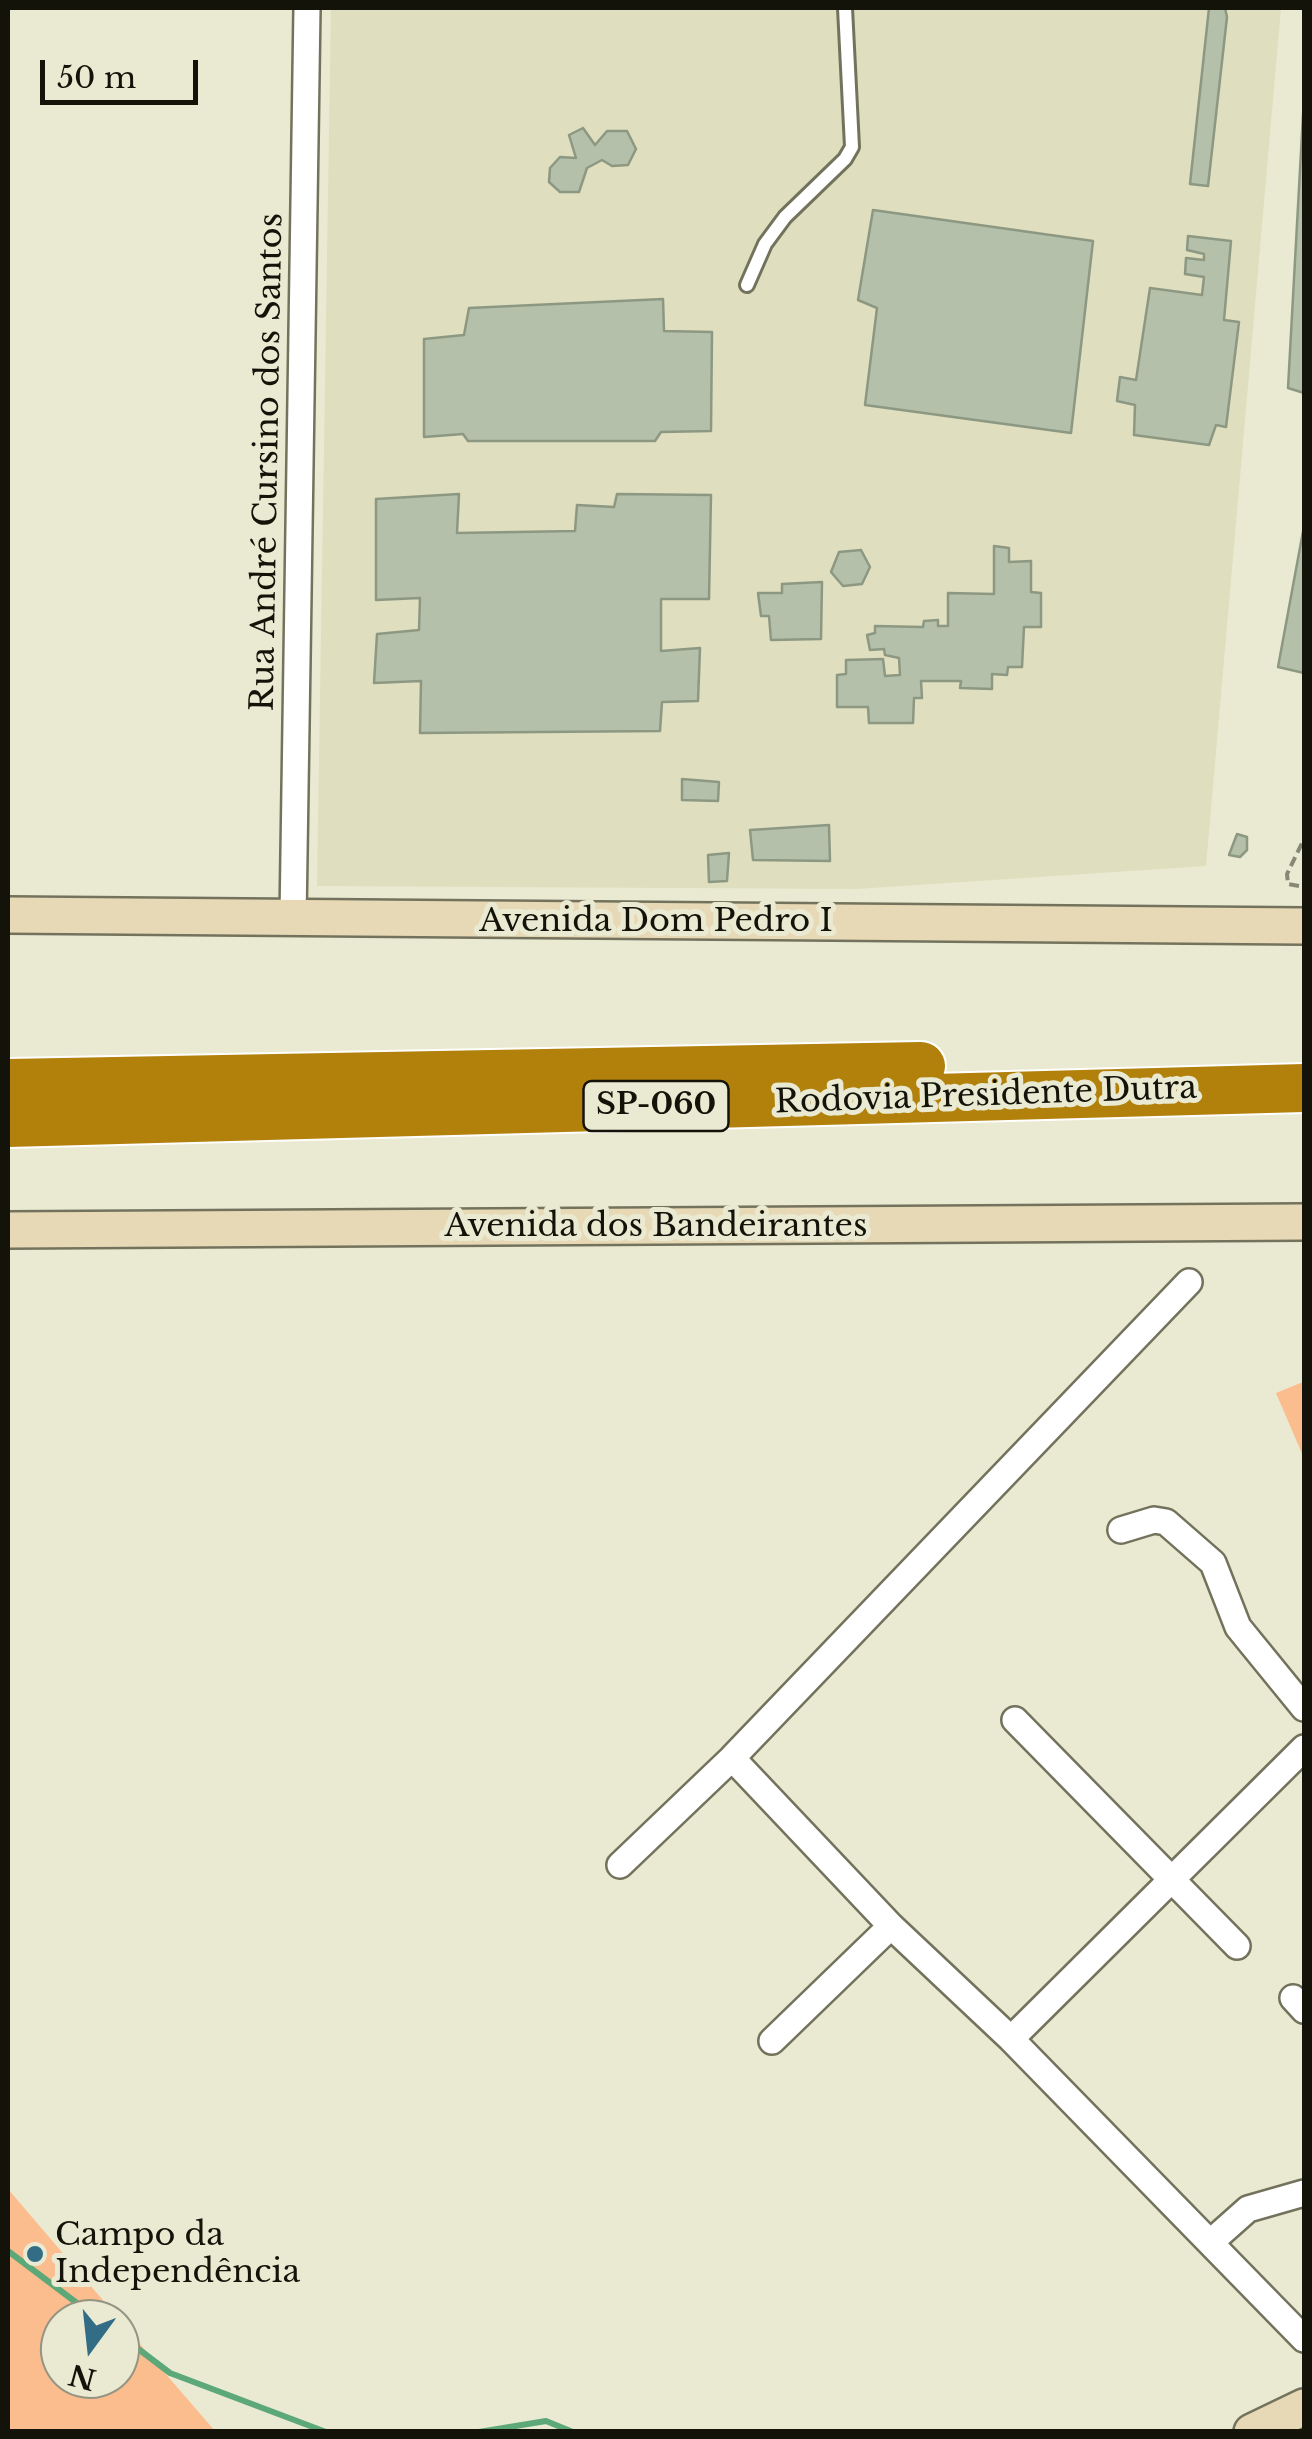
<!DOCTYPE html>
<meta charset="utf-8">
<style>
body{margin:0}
#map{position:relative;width:1312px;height:2439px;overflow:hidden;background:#eaead2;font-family:"Libre Baskerville",serif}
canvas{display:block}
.frame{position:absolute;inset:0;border:10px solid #13130a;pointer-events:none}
.north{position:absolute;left:40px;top:2299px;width:100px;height:100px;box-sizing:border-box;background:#eaead2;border:2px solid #949482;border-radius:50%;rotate:195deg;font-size:28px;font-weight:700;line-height:40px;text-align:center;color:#13130a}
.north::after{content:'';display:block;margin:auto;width:35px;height:45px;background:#326c85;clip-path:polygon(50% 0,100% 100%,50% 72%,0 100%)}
.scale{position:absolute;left:40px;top:60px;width:158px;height:45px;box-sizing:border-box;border:5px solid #13130a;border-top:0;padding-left:12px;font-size:30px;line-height:35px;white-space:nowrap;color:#13130a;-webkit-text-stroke:8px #eaead2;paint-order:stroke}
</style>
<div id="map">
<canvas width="1312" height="2439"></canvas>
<div class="frame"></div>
<div class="north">N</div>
<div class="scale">50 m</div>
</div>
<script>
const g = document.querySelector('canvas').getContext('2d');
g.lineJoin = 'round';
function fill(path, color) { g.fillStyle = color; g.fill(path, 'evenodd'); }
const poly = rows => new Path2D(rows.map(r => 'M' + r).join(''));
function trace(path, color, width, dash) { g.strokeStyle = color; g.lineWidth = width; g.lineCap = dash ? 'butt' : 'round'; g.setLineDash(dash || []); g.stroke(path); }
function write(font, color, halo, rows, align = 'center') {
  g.font = font + ' "Libre Baskerville",serif'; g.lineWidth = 10; g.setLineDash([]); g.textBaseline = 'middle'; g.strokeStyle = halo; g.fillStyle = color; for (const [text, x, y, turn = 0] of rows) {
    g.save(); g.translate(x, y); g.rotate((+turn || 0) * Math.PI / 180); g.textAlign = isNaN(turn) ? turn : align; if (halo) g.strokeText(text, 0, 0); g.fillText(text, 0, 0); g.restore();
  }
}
const built = poly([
 [331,8,1281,8,1206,866,856,889,317,886]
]);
const green = poly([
 [1303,1382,1304,1455,1303,1456,1276,1393],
 [8,2189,119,2319,60,2319,60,2379,120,2379,120,2321,215,2431,8,2431]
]);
const stream = poly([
 [8,2251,98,2319],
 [120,2335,170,2373,326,2432],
 [479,2432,546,2421,573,2432]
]);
const building = poly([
 [1209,8,1225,8,1227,17,1208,186,1190,184,1209,8],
 [1304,97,1304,393,1288,388,1304,97],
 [583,128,595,145,607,131,627,131,636,149,628,165,612,166,602,160,587,168,579,192,560,192,549,182,550,168,560,157,576,158,569,135,583,128],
 [873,210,1093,241,1071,433,865,405,877,308,858,300,873,210],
 [1188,236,1231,241,1224,320,1239,322,1226,427,1216,425,1209,445,1134,435,1135,405,1117,401,1120,377,1136,380,1150,288,1202,295,1204,277,1185,274,1186,258,1204,260,1204,254,1187,250,1188,236],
 [663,299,664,331,712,332,711,431,661,432,655,441,468,441,463,434,424,437,424,339,464,335,469,308,663,299],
 [459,494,457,533,575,531,577,505,614,507,617,494,711,495,709,599,661,599,661,651,700,648,698,701,662,702,660,731,420,733,421,681,374,683,377,634,419,630,420,598,376,600,376,499,459,494],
 [1304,526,1304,673,1278,667,1304,526],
 [994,546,1009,548,1009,562,1031,561,1031,592,1041,593,1041,627,1024,627,1022,667,1008,667,1007,675,992,674,992,689,960,688,961,681,921,681,922,698,914,698,913,723,869,723,868,707,837,707,837,675,846,674,846,660,883,659,885,676,900,675,899,658,885,655,884,649,870,650,867,635,875,633,875,626,923,627,924,621,938,620,938,626,948,626,948,593,994,594,994,546],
 [861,550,870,567,862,584,843,586,831,572,839,552,861,550],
 [822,582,821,639,771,640,769,616,761,616,758,593,782,593,782,584,822,582],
 [682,779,719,782,718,801,682,800,682,779],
 [829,825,830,861,753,860,750,830,829,825],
 [1237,834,1247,837,1247,850,1240,857,1229,855,1237,834],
 [729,853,727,881,709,882,708,855,729,853]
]);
const path = poly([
 [1299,886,1288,884,1287,874,1304,839]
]);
const lane = poly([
 [747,285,765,244,785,217,845,159,852,147,845,8]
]);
const street = poly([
 [293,918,307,8],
 [1121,1530,1154,1520,1166,1522,1213,1563,1238,1627,1304,1708],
 [1015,1720,1237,1946],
 [732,1758,891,1926,1011,2039,1304,2339],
 [620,1865,732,1758,1189,1282],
 [1293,1998,1304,2010],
 [1011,2039,1304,1748],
 [772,2041,891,1926],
 [1212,2241,1248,2209,1304,2193]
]);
const secondary = poly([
 [8,915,1304,926],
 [8,1230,1304,1222],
 [1252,2432,1304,2407]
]);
const highway = poly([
 [8,1083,921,1066],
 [8,1123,1304,1088]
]);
const markers = [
 [35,2254,10,"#326c85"]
];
const shields = [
 [656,1106,145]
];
const shieldNames = [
 ["SP-060",656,1106]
];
const streetNames = [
 ["Rua André Cursino dos Santos",268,462,-89],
 ["Avenida Dom Pedro I",656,922],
 ["Rodovia Presidente Dutra",986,1096,-2],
 ["Avenida dos Bandeirantes",656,1227]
];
const poiNames = [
 ["Campo da",55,2236],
 ["Independência",55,2273]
];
fill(built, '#dfdebe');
fill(green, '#fbbc8e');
trace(stream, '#5da879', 6);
fill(building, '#b4c0aa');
trace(building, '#8d9883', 2.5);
trace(lane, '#73735d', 18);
trace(street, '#73735d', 30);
trace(secondary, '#73735d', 40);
trace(highway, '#fff', 52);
trace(path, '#887', 4, [10, 5]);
trace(lane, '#fff', 12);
trace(street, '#fff', 25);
trace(secondary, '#e8d9b6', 35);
trace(highway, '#b1810c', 48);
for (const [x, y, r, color] of markers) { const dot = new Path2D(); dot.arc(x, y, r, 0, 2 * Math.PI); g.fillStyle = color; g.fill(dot); trace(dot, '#eaead2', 4); }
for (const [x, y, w] of shields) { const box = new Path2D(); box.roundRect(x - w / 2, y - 25, w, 50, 8); g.fillStyle = '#eaead2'; g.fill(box); trace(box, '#13130a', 2.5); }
write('bold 30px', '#13130a', null, shieldNames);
write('32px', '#13130a', '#eaead2', streetNames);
write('32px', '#13130a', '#eaead2', poiNames, 'left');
</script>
